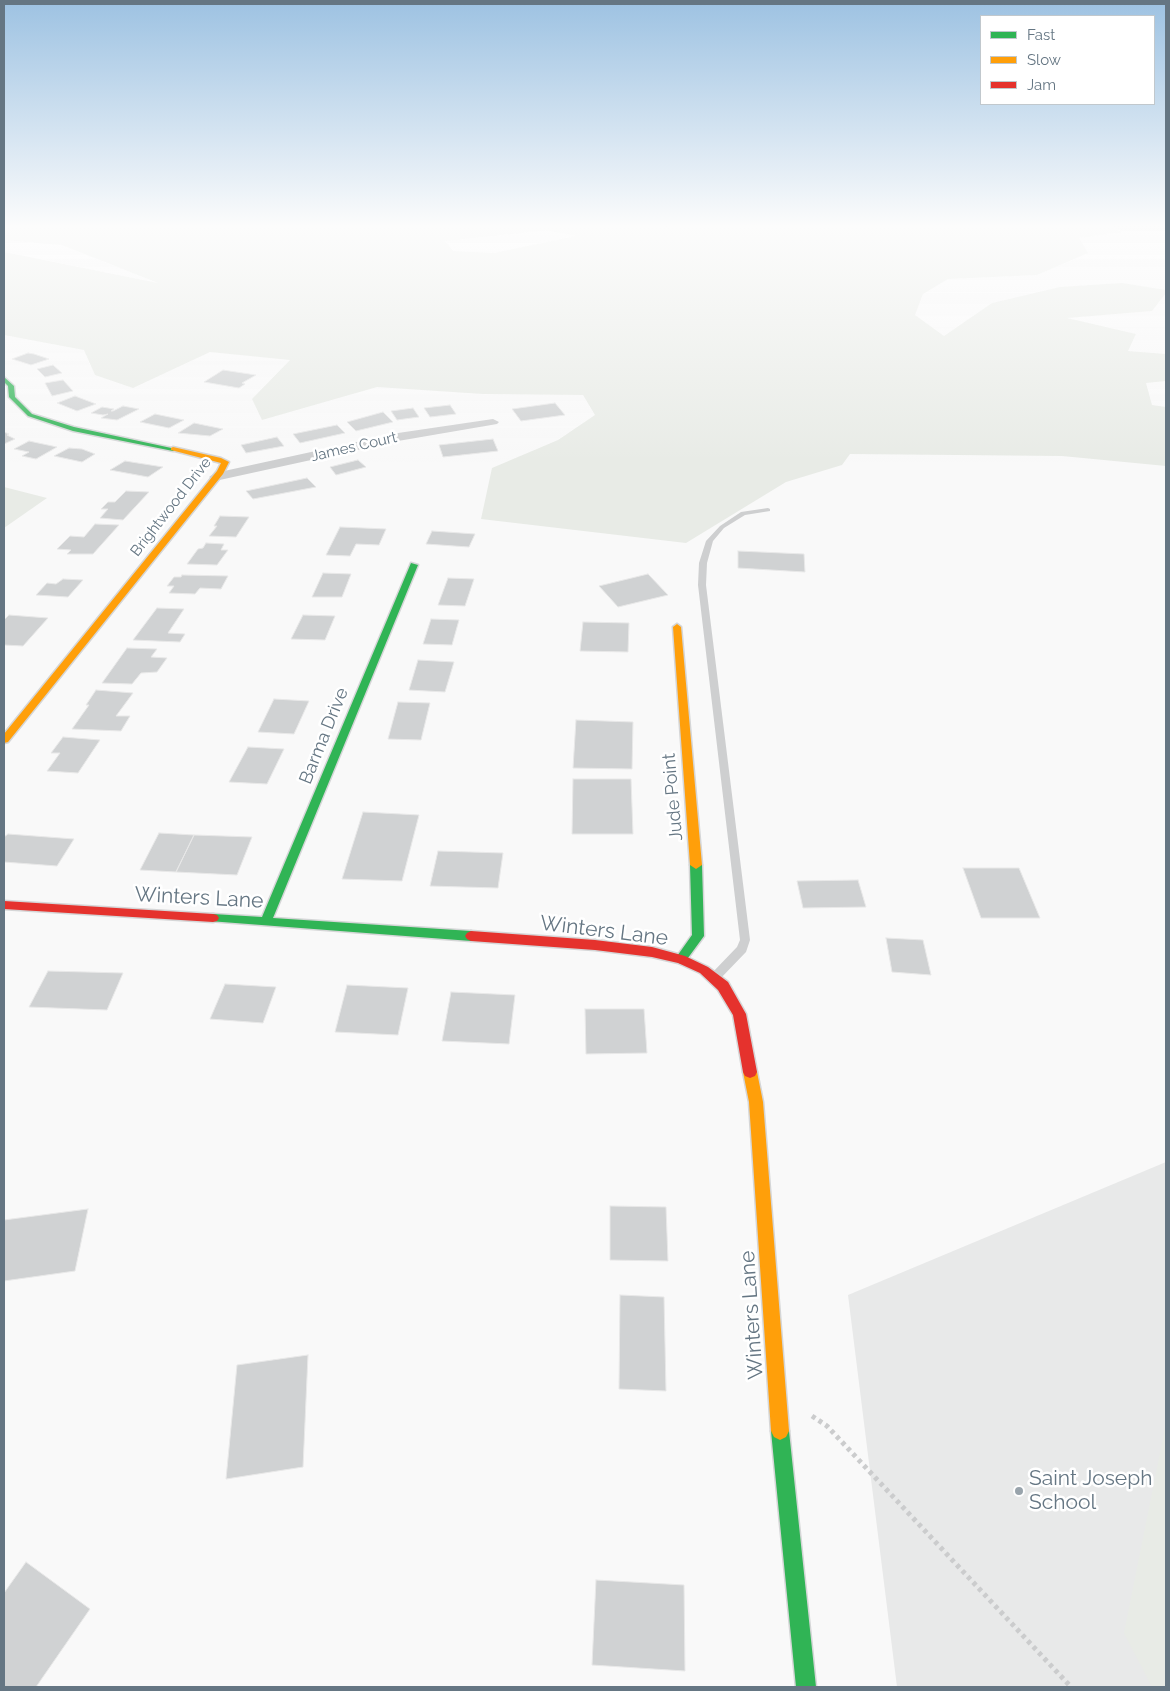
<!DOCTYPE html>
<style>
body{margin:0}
#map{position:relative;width:1170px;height:1691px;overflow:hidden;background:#f9f9f9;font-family:Raleway,sans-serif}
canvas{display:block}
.frame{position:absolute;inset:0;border:5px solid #657683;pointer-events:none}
.legend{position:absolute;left:980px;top:15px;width:175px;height:90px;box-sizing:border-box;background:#fff;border:1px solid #c1c8cd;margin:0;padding:6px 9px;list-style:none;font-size:15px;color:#657683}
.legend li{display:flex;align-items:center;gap:10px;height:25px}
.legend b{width:25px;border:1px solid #c1c8cd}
</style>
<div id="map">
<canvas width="1170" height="1691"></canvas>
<div class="frame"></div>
<ul class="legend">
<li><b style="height:6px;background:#30b455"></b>Fast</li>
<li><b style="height:6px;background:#ff9f0a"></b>Slow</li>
<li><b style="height:6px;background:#e5322d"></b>Jam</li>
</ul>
</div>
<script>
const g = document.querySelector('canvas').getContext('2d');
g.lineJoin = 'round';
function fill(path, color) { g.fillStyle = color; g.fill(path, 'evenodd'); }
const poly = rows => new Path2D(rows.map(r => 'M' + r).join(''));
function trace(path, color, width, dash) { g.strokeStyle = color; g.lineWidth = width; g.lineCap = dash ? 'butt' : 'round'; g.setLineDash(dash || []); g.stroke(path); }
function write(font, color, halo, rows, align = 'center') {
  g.font = font + ' Raleway,sans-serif'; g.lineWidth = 5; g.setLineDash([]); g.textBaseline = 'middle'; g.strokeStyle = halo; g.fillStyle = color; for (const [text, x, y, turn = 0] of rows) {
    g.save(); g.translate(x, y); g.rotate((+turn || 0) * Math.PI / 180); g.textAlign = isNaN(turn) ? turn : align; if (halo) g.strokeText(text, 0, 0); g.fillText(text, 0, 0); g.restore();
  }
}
const built = poly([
 [1166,1162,1166,1687,897,1687,848,1295]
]);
const green = poly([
 [4,225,657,225,667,227,692,225,1112,225,1121,232,1079,238,1088,253,1037,275,948,279,923,294,915,315,944,336,992,303,1060,287,1122,283,1166,290,1166,293,1152,311,1067,318,1136,334,1128,351,1166,354,1166,381,1146,383,1152,405,1166,407,1166,466,1062,456,850,454,842,465,786,482,686,543,481,519,492,468,558,440,595,415,583,395,483,394,377,387,262,420,252,399,290,360,210,352,133,388,95,375,84,350,4,335,4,252,158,283,62,245,4,240],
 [547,230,576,236,494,253,453,251,445,241],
 [4,487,47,498,4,528],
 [1166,1423,1166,1687,1152,1687,1124,1633]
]);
const building = poly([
 [28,353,34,354,49,359,31,365,12,359,28,353],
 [53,365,62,373,45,377,37,369,53,365],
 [223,370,256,375,242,383,245,384,239,388,204,382,223,370],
 [63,380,73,391,52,396,45,383,63,380],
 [75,396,96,404,77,411,57,403,75,396],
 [555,403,565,415,521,421,512,409,555,403],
 [450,405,456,414,430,417,424,408,450,405],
 [123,406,139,409,117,420,101,418,108,414,103,415,91,413,102,407,114,409,111,411,113,411,123,406],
 [413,408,419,417,397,420,391,411,413,408],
 [383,412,393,422,356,431,347,422,383,412],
 [155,414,184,420,169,428,140,422,155,414],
 [194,423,223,429,210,436,178,433,194,423],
 [337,425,345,433,300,443,293,434,337,425],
 [4,432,9,434,7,435,15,439,4,444,4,432],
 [277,437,284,446,246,453,241,445,277,437],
 [493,439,498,451,443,457,439,445,493,439],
 [29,441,57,447,36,459,22,456,29,452,14,449,29,441],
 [69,448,82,449,95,454,82,462,54,456,69,448],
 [358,460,366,467,336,475,330,467,358,460],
 [125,461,163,467,148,477,110,470,125,461],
 [307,478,316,487,253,499,246,491,307,478],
 [126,491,149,492,123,520,100,518,108,509,101,509,108,502,115,502,126,491],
 [220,516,249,517,236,537,209,536,217,526,214,526,220,516],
 [95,524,119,525,93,554,67,554,71,550,57,549,70,536,84,537,95,524],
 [340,527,386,529,379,545,356,544,350,556,326,555,340,527],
 [432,531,475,534,469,547,426,544,432,531],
 [206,543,224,544,221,550,228,550,217,565,187,564,198,549,203,548,206,543],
 [738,551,804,554,805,572,738,568,738,551],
 [323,573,351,574,342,597,312,597,323,573],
 [648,574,668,595,618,607,599,586,648,574],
 [182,575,228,576,221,589,200,588,195,594,169,593,174,586,167,586,174,577,181,577,182,575],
 [448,578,474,579,465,606,438,605,448,578],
 [63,579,83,580,68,597,36,595,47,583,56,584,63,579],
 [157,608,184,609,168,633,185,634,180,642,133,640,157,608],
 [9,615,48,618,23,646,4,645,4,620,9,615],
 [303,615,335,616,325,640,291,639,303,615],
 [431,619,459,620,452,645,423,644,431,619],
 [583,622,629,623,628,652,580,651,583,622],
 [127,648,157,649,151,657,167,658,157,672,141,673,132,684,102,683,127,648],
 [418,660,454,662,445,692,409,690,418,660],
 [96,690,133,693,116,716,130,716,121,731,72,729,89,705,86,705,96,690],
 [274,699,309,701,294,734,258,732,274,699],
 [398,702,430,703,421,740,388,739,398,702],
 [576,720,633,722,632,769,573,768,576,720],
 [63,737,100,740,78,773,47,771,60,753,51,753,63,737],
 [248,747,284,749,267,784,229,782,248,747],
 [573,779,631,779,633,834,572,834,573,779],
 [363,812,419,815,402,881,342,879,363,812],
 [159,833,194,835,176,872,140,870,159,833],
 [8,834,74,839,57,866,4,862,4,837,8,834],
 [194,835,252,837,237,875,176,872,194,835],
 [438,851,503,853,498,888,430,886,438,851],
 [963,868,1019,868,1040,918,981,918,963,868],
 [858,880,866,907,803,908,797,881,858,880],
 [886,938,923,940,931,975,892,972,886,938],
 [48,971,123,973,107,1010,29,1007,48,971],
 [225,984,276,987,263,1023,210,1019,225,984],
 [347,985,408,988,398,1035,335,1032,347,985],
 [451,992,515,995,509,1044,442,1041,451,992],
 [585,1009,644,1009,647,1053,586,1054,585,1009],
 [610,1206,666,1207,668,1261,610,1260,610,1206],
 [88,1209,75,1271,4,1281,4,1220,88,1209],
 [620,1295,664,1297,666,1391,619,1389,620,1295],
 [308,1355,303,1467,226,1479,237,1365,308,1355],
 [26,1562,90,1609,36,1687,4,1687,4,1593,26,1562],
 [596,1580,684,1585,685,1671,592,1665,596,1580]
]);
const path = poly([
 [812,1416,827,1426,1071,1687]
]);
const lane = poly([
 [768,508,770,509,770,511,745,515,724,528,713,541,707,563,706,585,750,940,746,952,719,980,715,981,711,980,709,977,711,974,737,947,740,940,698,585,699,563,706,541,720,526,741,512,768,508]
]);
const street = poly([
 [493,419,499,422,497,424,398,441,215,481,209,477,215,473,398,433,493,419]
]);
const fast = poly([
 [4,377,14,386,15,397,32,414,74,427,176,449,173,451,73,431,28,416,9,397,8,386,4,382,4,377],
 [411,563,418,565,273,918,471,931,475,933,477,936,475,939,471,941,209,921,207,918,209,915,213,914,262,917,411,563],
 [696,861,702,865,704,936,685,962,681,964,677,962,675,959,692,935,690,865,696,861],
 [780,1422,786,1425,789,1431,816,1687,796,1687,771,1431,774,1425,780,1422]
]);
const slow = poly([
 [173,447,221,458,229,462,223,474,8,742,4,743,4,734,217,471,221,463,171,450,171,448,173,447],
 [677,624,681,627,702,865,696,869,690,865,673,627,677,624],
 [750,1066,755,1068,757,1072,763,1102,789,1431,786,1437,780,1440,774,1437,771,1431,749,1102,743,1072,745,1068,750,1066]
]);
const jam = poly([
 [4,901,213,914,217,915,219,918,217,921,213,922,4,909,4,901],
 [471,931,595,940,652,947,685,956,708,967,728,982,746,1014,757,1072,755,1076,750,1078,745,1076,743,1072,733,1015,718,990,700,973,678,963,652,957,595,950,471,941,467,939,465,936,467,933,471,931]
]);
const markers = [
 [1019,1491,5,"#99a4ac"]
];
const farStreetnames = [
 ["James Court",354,447,-13],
 ["Brightwood Drive",171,507,-52]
];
const streetNames = [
 ["Barma Drive",324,736,-68],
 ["Jude Point",673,797,-95]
];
const nearStreetnames = [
 ["Winters Lane",199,898,3],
 ["Winters Lane",604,931,7],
 ["Winters Lane",752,1315,-94]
];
const nearPoinames = [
 ["Saint Joseph",1029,1479],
 ["School",1029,1503]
];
fill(built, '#e8e9e9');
fill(green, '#e8ebe6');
fill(building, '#d0d2d3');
trace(building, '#e8e8e8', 1);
trace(fast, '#d5d6d7', 3);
trace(slow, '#d5d6d7', 3);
trace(jam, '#d5d6d7', 3);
trace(path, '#cbcccd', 5, [4, 4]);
fill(lane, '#cecfd0');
fill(street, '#cecfd0');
fill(fast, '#30b455');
fill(slow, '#ff9f0a');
fill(jam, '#e5322d');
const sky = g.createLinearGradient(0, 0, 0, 462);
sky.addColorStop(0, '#9dc2e2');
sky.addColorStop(0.49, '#fcfcfc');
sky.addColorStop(1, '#fcfcfc00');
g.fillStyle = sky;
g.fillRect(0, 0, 1170, 462);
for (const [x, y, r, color] of markers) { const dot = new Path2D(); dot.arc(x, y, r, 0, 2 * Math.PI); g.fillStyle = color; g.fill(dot); trace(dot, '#fff', 2); }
write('15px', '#657683', '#fff', farStreetnames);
write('18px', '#657683', '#fff', streetNames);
write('21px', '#657683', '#fff', nearStreetnames);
write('21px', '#657683', '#fff', nearPoinames, 'left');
</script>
